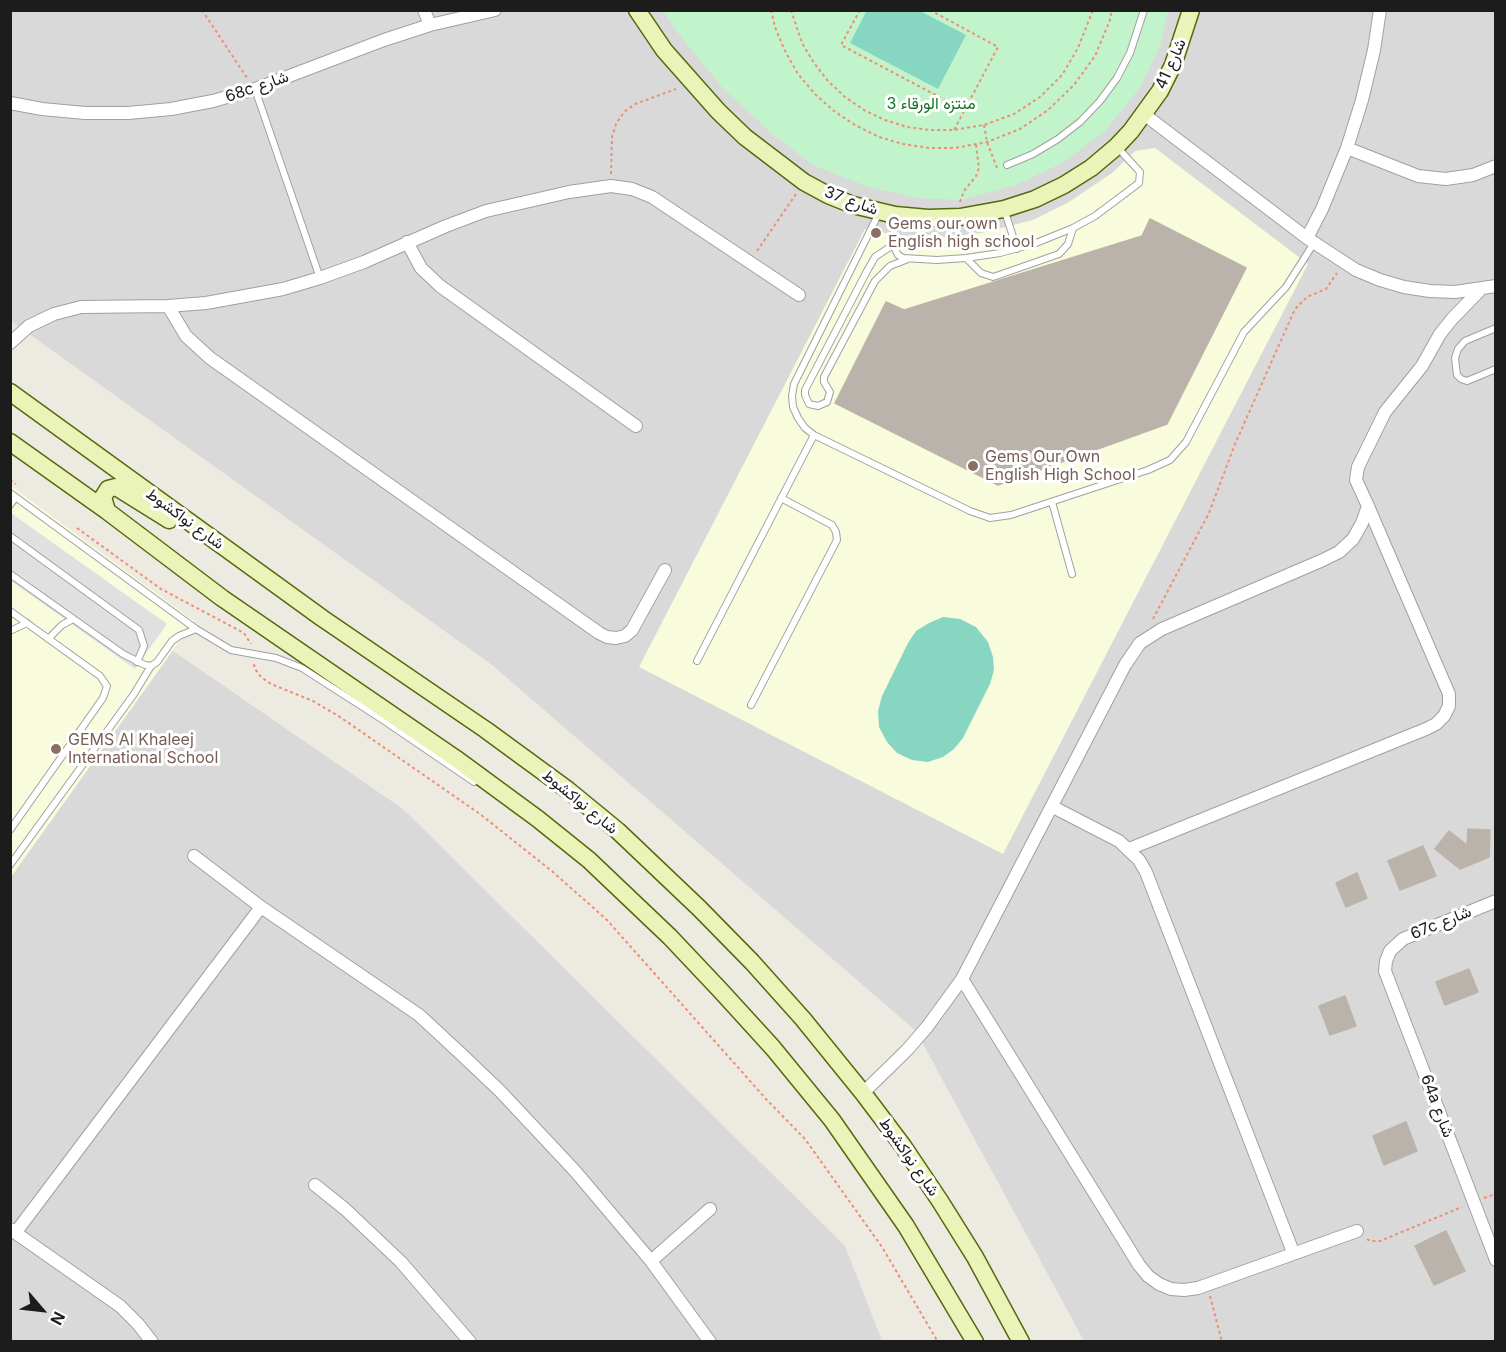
<!DOCTYPE html>
<meta charset="utf-8">
<style>
body{margin:0}
#map{position:relative;width:1506px;height:1352px;overflow:hidden;background:#edeae2;font-family:Inter,sans-serif}
canvas{display:block}
.frame{position:absolute;inset:0;border:12px solid #1c1c1c;pointer-events:none}
.north{position:absolute;left:12px;top:1280px;width:60px;height:60px;-webkit-text-stroke:4px #fff;paint-order:stroke;rotate:118deg;font-size:16px;font-weight:700;line-height:24px;text-align:center;color:#1c1c1c}
.north::after{content:'';display:block;margin:auto;width:21px;height:27px;background:#1c1c1c;clip-path:polygon(50% 0,100% 100%,50% 72%,0 100%)}
</style>
<div id="map">
<canvas width="1506" height="1352"></canvas>
<div class="frame"></div>
<div class="north">N</div>
</div>
<script>
const g = document.querySelector('canvas').getContext('2d');
g.lineJoin = 'round';
function fill(path, color) { g.fillStyle = color; g.fill(path, 'evenodd'); }
const poly = rows => new Path2D(rows.map(r => 'M' + r).join(''));
function trace(path, color, width, dash) { g.strokeStyle = color; g.lineWidth = width; g.lineCap = dash ? 'butt' : 'round'; g.setLineDash(dash || []); g.stroke(path); }
function write(font, color, halo, rows, align = 'center') {
  g.font = font + ' Inter,Vazirmatn,sans-serif'; g.lineWidth = 6; g.setLineDash([]); g.textBaseline = 'middle'; g.strokeStyle = halo; g.fillStyle = color; for (const [text, x, y, turn = 0] of rows) {
    g.save(); g.translate(x, y); g.rotate((+turn || 0) * Math.PI / 180); g.textAlign = isNaN(turn) ? turn : align; if (halo) g.strokeText(text, 0, 0); g.fillText(text, 0, 0); g.restore();
  }
}
const residential = poly([
 [11,11,1495,11,1495,1341,1084,1341,916,1031,492,665,11,321],
 [10,539,403,809,845,1246,882,1341,11,1341]
]);
const education = poly([
 [1155,148,1308,264,1003,854,639,667,865,229,900,236,940,238,981,233,1033,220,1069,202,1112,173,1135,151],
 [11,486,194,621,11,877]
]);
const park = poly([
 [663,11,1168,11,1160,46,1139,89,1104,132,1062,163,1016,185,960,200,919,198,869,187,815,166,771,133,722,87,678,33]
]);
const pitch = poly([
 [867,10,920,11,966,35,938,89,850,43],
 [943,617,960,619,976,627,988,642,993,657,994,670,990,684,963,738,954,749,943,757,928,762,912,760,897,753,887,742,879,727,878,711,882,696,908,643,916,631,929,623]
]);
const parking = poly([
 [11,513,167,624,135,669,11,581]
]);
const building = poly([
 [1150,219,1246,268,1167,424,998,485,835,403,886,302,904,310,1142,236,1150,219],
 [1468,829,1490,830,1489,857,1460,869,1435,849,1449,831,1467,845,1468,829],
 [1423,846,1436,876,1400,890,1388,861,1423,846],
 [1357,873,1367,898,1346,907,1336,883,1357,873],
 [1469,969,1478,992,1445,1005,1436,982,1469,969],
 [1345,996,1356,1026,1330,1035,1319,1006,1345,996],
 [1406,1122,1417,1151,1384,1165,1373,1136,1406,1122],
 [1446,1231,1465,1271,1434,1285,1415,1246,1446,1231]
]);
const path = poly([
 [202,10,247,78],
 [771,10,775,27,785,51,798,74,815,94,834,111,855,125,879,137,903,144,929,148,955,148,987,142,1020,129,1048,110,1074,85,1095,56,1110,20,1112,10],
 [791,10,802,43,814,63,828,81,845,97,864,110,885,120,907,127,930,130,954,130,984,125,1014,114,1040,97,1062,75,1078,48,1093,10],
 [860,10,841,45,964,110],
 [930,10,998,47,954,130],
 [984,125,987,142,997,168],
 [611,174,612,137,616,124,624,112,635,104,676,89],
 [960,202,964,191,976,176,979,168,976,145],
 [757,251,796,194],
 [10,480,16,484],
 [77,528,161,589,244,633,251,644],
 [1153,619,1209,513,1235,444,1295,309,1307,297,1326,289,1337,273],
 [254,664,255,669,261,677,271,684,313,701,340,717,480,814,553,872,607,920,766,1099,805,1139,882,1247,938,1342],
 [1484,1198,1496,1194],
 [1367,1239,1370,1241,1380,1241,1462,1207],
 [1210,1296,1222,1342]
]);
const lane = poly([
 [255,89,320,278],
 [1007,165,1033,154,1058,139,1080,122,1100,101,1117,78,1130,53,1144,10],
 [1004,209,1017,249],
 [879,213,794,384,792,396,793,407,798,418,805,428,814,435,970,511,990,518,1011,515,1148,470,1170,460,1186,442,1244,332,1286,287,1314,243],
 [895,216,893,245,898,255,903,258,937,260,966,258,1000,253,1036,243,1073,228,1095,216,1139,183,1140,172,1117,147],
 [893,245,875,257,867,271,805,390,805,395,809,404,818,406,827,402,830,392,824,382,824,377,875,281,890,266,908,259],
 [966,258,981,273,993,277,999,275,1059,254,1068,244,1073,228],
 [1496,328,1465,341,1458,349,1455,358,1457,375,1461,379,1467,381,1496,369],
 [10,493,196,629,231,650,276,658,302,668,383,720,474,782],
 [1052,502,1072,574],
 [10,505,16,497],
 [10,536,139,630,144,646,137,662],
 [10,574,123,654,145,665,151,666,157,662,172,641,179,636,196,629],
 [10,611,100,676,107,686,103,698,10,830],
 [10,631,27,623],
 [48,639,62,625,73,619],
 [697,661,814,435],
 [751,705,837,540,836,532,832,525,781,498],
 [10,865,134,694,151,666]
]);
const street = poly([
 [424,10,430,25],
 [10,103,42,109,85,113,128,113,171,109,213,101,255,89,384,40,430,25,495,10],
 [1145,115,1307,238,1356,270,1380,280,1404,287,1430,291,1455,292,1496,286],
 [1347,148,1418,176,1446,179,1473,175,1496,166],
 [1307,238,1322,209,1347,148,1362,100,1374,50,1380,10],
 [407,242,421,268,440,286,636,426],
 [168,306,186,336,210,358,599,633,607,637,616,638,625,636,632,630,665,570],
 [10,343,29,326,54,314,81,307,168,306,206,303,283,289,320,278,364,262,446,226,486,211,569,192,611,186,632,189,652,197,799,295],
 [1053,807,1119,841,1139,860,1146,872,1293,1252],
 [1129,849,1426,729,1436,724,1444,716,1449,706,1449,694,1368,506,1356,480,1358,467,1385,412,1422,366,1440,334,1452,319,1481,289],
 [1496,901,1403,939,1390,951,1386,961,1385,971,1496,1260],
 [261,907,419,1015,460,1053,500,1091,575,1171,651,1261,710,1342],
 [962,979,1139,1265,1148,1276,1159,1284,1171,1289,1184,1290,1198,1288,1357,1231],
 [863,1093,907,1050,927,1027,962,979,1125,665,1140,643,1162,629,1323,560,1339,552,1353,539,1362,523,1368,506],
 [315,1185,345,1209,401,1262,470,1342],
 [10,1229,120,1306,138,1324,152,1342],
 [16,1232,261,907,194,856],
 [651,1261,710,1209]
]);
const secondary = poly([
 [637,10,664,50,718,111,745,137,804,182,828,195,853,205,895,215,928,218,960,217,1004,209,1035,199,1064,185,1091,168,1116,147,1131,131,1160,91,1173,65,1191,10],
 [10,392,322,618,486,730,568,790,618,831,699,908,752,962,803,1019,863,1093,903,1146,940,1201,975,1257,1021,1342],
 [10,442,107,511,222,598,455,758,538,819,589,860,670,937,721,991,773,1048,832,1120,906,1226,975,1342],
 [107,511,103,497,108,489,116,487,169,520]
]);
const markers = [
 [876,233,6,"#8d6e63"],
 [973,466,6,"#8d6e63"],
 [56,749,6,"#8d6e63"]
];
const streetNames = [
 ["شارع 41",1171,64,-66],
 ["68c شارع",257,87,-19],
 ["شارع 37",851,201,20],
 ["شارع نواكشوط",185,519,36],
 ["شارع نواكشوط",580,802,39],
 ["67c شارع",1441,923,-22],
 ["64a شارع",1437,1106,69],
 ["شارع نواكشوط",909,1157,55]
];
const parkNames = [
 ["منتزه الورقاء 3",931,104]
];
const educationNames = [
 ["Gems our own",888,224],
 ["English high school",888,242],
 ["Gems Our Own",985,457],
 ["English High School",985,475],
 ["GEMS Al Khaleej",68,740],
 ["International School",68,758]
];
fill(residential, '#dad9d9');
fill(education, '#f8fcdc');
fill(park, '#c2f4cc');
fill(pitch, '#86d6c1');
fill(parking, '#e0e0e0');
fill(building, '#b9b3ac');
trace(building, '#bdb3a6', 1.5);
trace(lane, '#a0a0a0', 8);
trace(street, '#a0a0a0', 14);
trace(secondary, '#54690d', 19);
trace(path, '#ee8e72', 2, [3, 3]);
trace(lane, '#fff', 6);
trace(street, '#fff', 12);
trace(secondary, '#eaf4b9', 16);
for (const [x, y, r, color] of markers) { const dot = new Path2D(); dot.arc(x, y, r, 0, 2 * Math.PI); g.fillStyle = color; g.fill(dot); trace(dot, '#fff', 2); }
write('16px', '#1c1c1c', '#fff', streetNames);
write('16px', '#137126', '#fff', parkNames);
write('16px', '#785e54', '#fff', educationNames, 'left');
</script>
